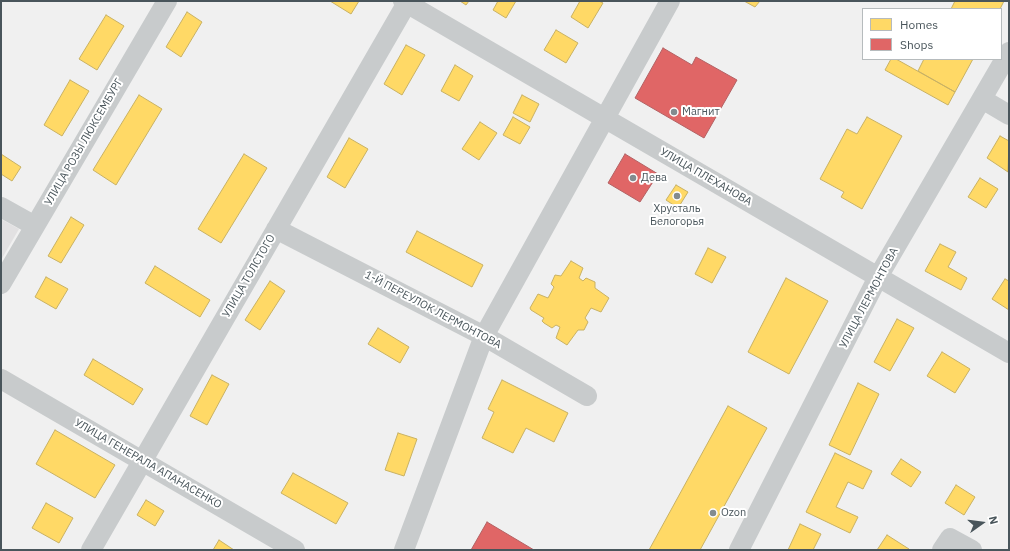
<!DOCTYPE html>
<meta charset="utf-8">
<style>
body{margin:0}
#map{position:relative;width:1010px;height:551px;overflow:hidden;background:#f0f0f0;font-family:"IBM Plex Sans",sans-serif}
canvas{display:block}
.frame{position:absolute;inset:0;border:2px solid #49555b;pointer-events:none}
.legend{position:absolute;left:862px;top:8px;width:140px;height:52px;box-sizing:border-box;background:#fff;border:1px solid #b6bbbd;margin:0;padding:5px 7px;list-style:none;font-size:12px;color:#49555b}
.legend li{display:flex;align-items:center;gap:8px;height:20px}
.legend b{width:20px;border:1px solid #b6bbbd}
.north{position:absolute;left:962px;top:503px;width:40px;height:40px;-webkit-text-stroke:3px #fff;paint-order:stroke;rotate:76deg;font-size:11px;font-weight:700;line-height:16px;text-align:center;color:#49555b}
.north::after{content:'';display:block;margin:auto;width:14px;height:18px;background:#49555b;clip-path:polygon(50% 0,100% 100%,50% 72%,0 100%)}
</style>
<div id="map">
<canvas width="1010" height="551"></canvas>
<div class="frame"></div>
<ul class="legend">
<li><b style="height:11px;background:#ffd966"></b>Homes</li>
<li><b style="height:11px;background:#e06666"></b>Shops</li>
</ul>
<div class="north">N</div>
</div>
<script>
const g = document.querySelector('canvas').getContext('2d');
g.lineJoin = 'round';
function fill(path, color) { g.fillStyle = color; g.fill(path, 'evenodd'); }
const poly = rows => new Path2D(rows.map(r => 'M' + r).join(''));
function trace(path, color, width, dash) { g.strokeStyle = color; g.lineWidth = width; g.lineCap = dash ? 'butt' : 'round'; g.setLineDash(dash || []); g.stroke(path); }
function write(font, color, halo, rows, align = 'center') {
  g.font = font + ' "IBM Plex Sans",sans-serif'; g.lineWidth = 4; g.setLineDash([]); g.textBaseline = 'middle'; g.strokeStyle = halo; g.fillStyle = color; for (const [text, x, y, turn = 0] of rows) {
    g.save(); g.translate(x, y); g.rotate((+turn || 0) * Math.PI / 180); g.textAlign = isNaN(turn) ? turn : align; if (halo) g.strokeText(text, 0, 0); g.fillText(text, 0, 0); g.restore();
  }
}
const education = poly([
 [1,219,19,229,1,260]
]);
const homes = poly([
 [330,1,359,1,351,14,330,1],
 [460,1,469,1,466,5,460,1],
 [498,1,516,1,506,18,493,10,498,1],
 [580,1,599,1,603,3,588,28,571,17,580,1],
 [744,1,760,1,755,7,744,1],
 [955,1,1004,1,1000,9,951,9,955,1],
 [187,12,202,22,181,57,166,47,187,12],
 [106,15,124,26,97,70,79,59,106,15],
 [556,30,578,43,566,63,544,50,556,30],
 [406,45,425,55,402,95,384,84,406,45],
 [891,59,896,59,955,92,948,105,885,70,891,59],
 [924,59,973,59,955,92,918,71,924,59],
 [455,65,473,76,459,101,441,91,455,65],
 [70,80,89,91,62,136,44,125,70,80],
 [139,95,162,109,116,185,93,170,139,95],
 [522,95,539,104,530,122,513,113,522,95],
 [513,117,530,127,520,144,503,135,513,117],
 [867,117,902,136,862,209,841,197,844,192,820,179,847,129,857,134,867,117],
 [480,122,497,133,479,160,462,149,480,122],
 [1000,136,1009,141,1008,172,987,158,1000,136],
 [349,138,368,149,345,188,327,177,349,138],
 [1,154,21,167,12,181,1,174,1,154],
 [244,154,267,168,221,243,198,229,244,154],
 [980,178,998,189,986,208,968,197,980,178],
 [676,185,688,192,678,208,666,200,676,185],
 [71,217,84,225,61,263,48,256,71,217],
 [417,231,483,265,472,287,406,252,417,231],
 [940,244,956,252,948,267,967,278,961,290,925,271,940,244],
 [708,248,726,257,712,283,695,274,708,248],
 [571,261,583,268,579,278,583,281,586,278,595,282,595,288,609,298,601,312,591,308,585,318,588,322,584,330,578,330,567,345,556,338,560,327,556,325,552,328,544,323,542,321,544,318,531,310,530,308,538,294,548,298,554,287,551,284,555,275,561,276,571,261],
 [155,266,210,300,200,317,145,283,155,266],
 [46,277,68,289,56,309,35,297,46,277],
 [786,278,828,301,789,374,748,352,786,278],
 [1005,279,1009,281,1009,310,992,299,1005,279],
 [270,281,285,291,260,330,245,320,270,281],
 [897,319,914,328,890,371,874,362,897,319],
 [378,328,409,347,400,363,368,344,378,328],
 [942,352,970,369,955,393,927,376,942,352],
 [93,359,143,389,133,405,84,375,93,359],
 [212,375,229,384,207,425,190,416,212,375],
 [502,380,568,413,554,442,526,428,513,453,482,438,494,412,488,409,502,380],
 [858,383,879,394,850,455,829,445,858,383],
 [728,406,767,428,700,550,649,550,728,406],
 [55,430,115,465,95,498,36,464,55,430],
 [398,433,417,439,404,476,385,470,398,433],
 [835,453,872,471,863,489,848,482,836,507,858,517,850,533,806,512,835,453],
 [901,459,921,472,911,487,891,474,901,459],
 [293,473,348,503,336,524,281,493,293,473],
 [956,485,975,497,964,515,945,503,956,485],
 [146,500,164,511,155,526,137,515,146,500],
 [46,503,73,518,59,543,32,528,46,503],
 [800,524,821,534,813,550,788,550,800,524],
 [887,535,909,549,909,550,877,550,887,535],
 [219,540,234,550,213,550,219,540]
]);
const shops = poly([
 [663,48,692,65,696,57,737,80,704,138,635,98,663,48],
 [625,154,658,174,640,202,608,183,625,154],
 [487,522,534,550,471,550,487,522]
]);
const minor = poly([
 [403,1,1009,353],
 [982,99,1009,115],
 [1,207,35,226],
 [276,229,484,336,587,396],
 [1,284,167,1],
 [1,379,295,550],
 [91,550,408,1],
 [404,550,484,336,670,1],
 [739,550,878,277,1009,52],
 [942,550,950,538,972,550]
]);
const markers = [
 [674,112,4,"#838b8f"],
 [633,178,4,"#838b8f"],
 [677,196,4,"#838b8f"],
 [713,513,4,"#838b8f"]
];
const poiNames = [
 ["Магнит",682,112],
 ["Дева",641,178],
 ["Хрусталь",677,209,"center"],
 ["Белогорья",677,222,"center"],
 ["Ozon",721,513]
];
const streetNames = [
 ["УЛИЦА РОЗЫ ЛЮКСЕМБУРГ",84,142,-60],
 ["УЛИЦА ПЛЕХАНОВА",706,177,30],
 ["УЛИЦА ТОЛСТОГО",249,276,-60],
 ["УЛИЦА ЛЕРМОНТОВА",869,298,-62],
 ["1-Й ПЕРЕУЛОК ЛЕРМОНТОВА",433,310,28],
 ["УЛИЦА ГЕНЕРАЛА АПАНАСЕНКО",148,464,30]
];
fill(education, '#e2e1e2');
fill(homes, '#ffd966');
trace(homes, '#c8b163', 1);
fill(shops, '#e06666');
trace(shops, '#b36163', 1);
trace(minor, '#c8cbcc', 20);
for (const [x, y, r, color] of markers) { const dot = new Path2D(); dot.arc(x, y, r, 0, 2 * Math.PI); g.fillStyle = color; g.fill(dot); trace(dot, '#fff', 1.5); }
write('11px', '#49555b', '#fff', poiNames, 'left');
write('11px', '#49555b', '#fff', streetNames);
</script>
